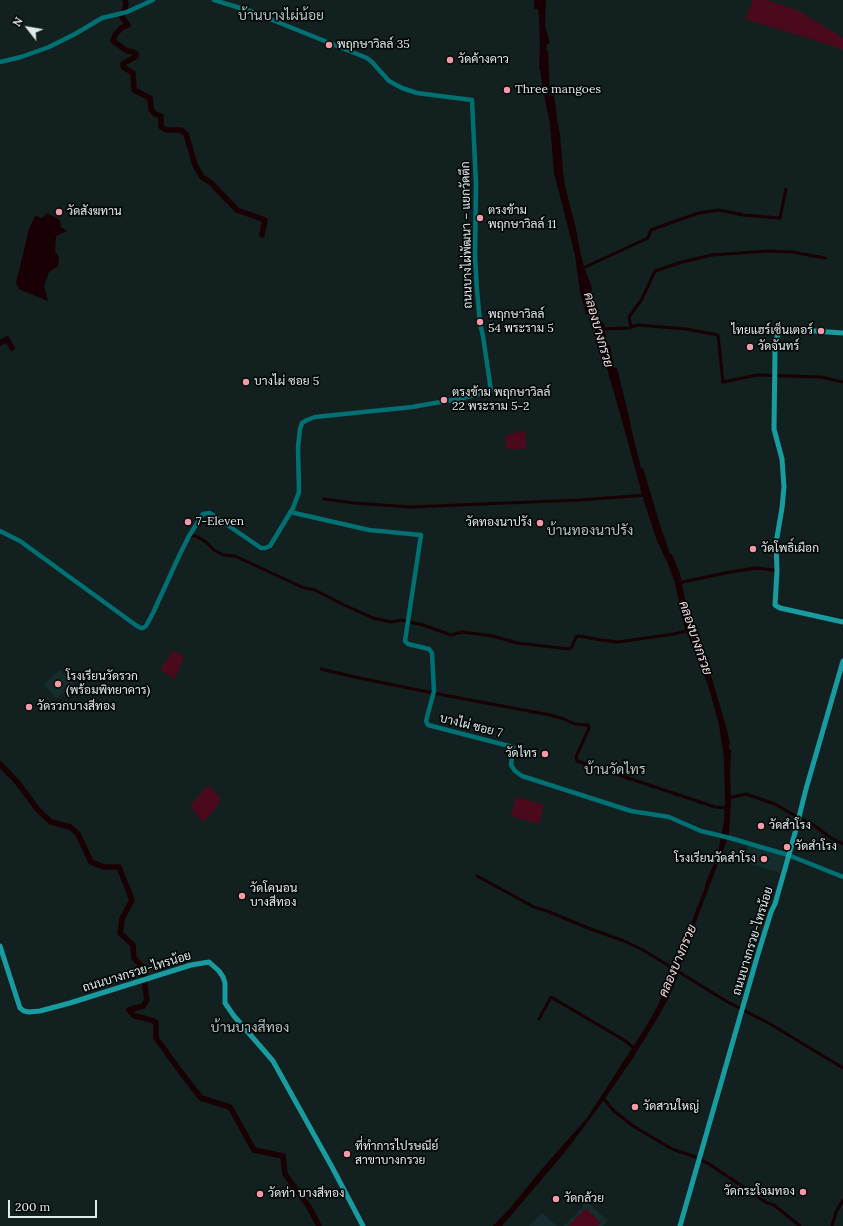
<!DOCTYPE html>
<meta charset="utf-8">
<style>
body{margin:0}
#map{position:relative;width:843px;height:1226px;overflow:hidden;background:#122020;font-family:Lora,serif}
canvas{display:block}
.north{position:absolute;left:8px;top:8px;width:40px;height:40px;-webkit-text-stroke:3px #040809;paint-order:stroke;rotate:301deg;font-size:11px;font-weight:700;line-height:16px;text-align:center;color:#e1eaea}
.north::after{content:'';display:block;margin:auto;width:14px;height:18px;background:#e1eaea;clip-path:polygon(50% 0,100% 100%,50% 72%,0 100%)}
.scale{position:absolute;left:8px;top:1200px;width:89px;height:18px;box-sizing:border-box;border:2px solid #e1eaea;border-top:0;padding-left:5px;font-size:12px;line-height:14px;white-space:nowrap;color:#e1eaea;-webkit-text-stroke:3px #040809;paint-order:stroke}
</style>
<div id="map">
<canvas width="843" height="1226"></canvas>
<div class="north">N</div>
<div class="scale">200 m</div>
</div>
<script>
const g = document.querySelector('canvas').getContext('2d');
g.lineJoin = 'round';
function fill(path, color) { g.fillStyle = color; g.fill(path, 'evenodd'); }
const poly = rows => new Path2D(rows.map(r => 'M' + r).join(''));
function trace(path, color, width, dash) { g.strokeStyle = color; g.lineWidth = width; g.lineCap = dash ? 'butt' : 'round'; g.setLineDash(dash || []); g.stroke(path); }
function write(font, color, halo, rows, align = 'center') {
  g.font = font + ' Lora,Sarabun,serif'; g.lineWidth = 3.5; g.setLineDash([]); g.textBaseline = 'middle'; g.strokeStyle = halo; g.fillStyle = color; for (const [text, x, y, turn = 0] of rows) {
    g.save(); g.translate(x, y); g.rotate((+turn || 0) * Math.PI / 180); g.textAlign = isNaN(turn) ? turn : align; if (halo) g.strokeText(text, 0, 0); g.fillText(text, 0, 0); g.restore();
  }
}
const built = poly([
 [60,670,73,684,56,699,44,684],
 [748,845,785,856,780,873,743,862],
 [586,1201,608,1221,603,1226,564,1226,583,1207,582,1205],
 [542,1213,557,1226,529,1226]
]);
const green = poly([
 [753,0,767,0,799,11,843,38,843,50,824,43,745,19],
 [525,430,526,449,506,449,505,436],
 [173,651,184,656,175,679,160,670],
 [208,785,218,795,221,802,218,802,218,806,203,822,190,806],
 [516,797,544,805,539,824,511,816],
 [586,1208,601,1223,598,1226,568,1226]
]);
const water = poly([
 [534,0,546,0,545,26,550,43,547,44,546,49,548,52,550,95,554,96,556,109,557,119,560,134,563,172,565,186,576,229,580,251,584,267,591,285,592,290,591,290,593,304,599,322,604,323,607,345,610,345,614,368,617,368,629,417,632,432,641,468,643,468,660,525,670,554,672,554,680,574,685,599,697,643,700,643,702,655,710,672,727,730,730,744,729,745,729,750,731,750,730,773,731,799,729,834,727,840,682,958,679,973,671,993,657,1019,631,1061,601,1104,565,1152,502,1226,493,1226,511,1207,541,1170,587,1118,647,1025,657,1007,674,970,696,910,705,888,705,885,715,861,716,856,718,852,724,821,725,803,724,757,719,725,709,688,695,651,685,629,675,583,668,564,657,541,643,498,621,417,599,341,589,314,586,314,580,292,575,255,554,173,550,123,543,91,540,69,539,69,540,45,539,19,538,9,534,9],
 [47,213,60,220,61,227,67,231,56,236,55,252,59,257,58,266,49,272,44,286,48,301,19,289,16,283,29,229,35,216,42,218]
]);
const canal = poly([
 [581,269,648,238,651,230,670,223,699,213,719,210,743,215,780,218,786,189],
 [631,327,629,317,642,299,655,271,682,262,712,255,767,251,792,252,825,258],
 [601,329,628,328,638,325,686,329,718,335,723,382,757,375,821,377,843,382],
 [324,499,354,503,410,507,580,500,646,495],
 [192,536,196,536,206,542,214,550,223,555,235,556,304,588,315,590,344,605,373,618,391,622,401,620,423,625,451,635,462,632,493,636,517,643,569,649,572,647,576,637,579,636,601,640,618,642,674,634,689,630],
 [678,583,730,572,756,568,774,570],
 [321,669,359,678,438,694,550,715,564,719,575,724,588,725,589,728,576,757,577,761,715,807,728,808],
 [728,798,746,794,775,804,797,817],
 [802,819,811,823,831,838,843,844],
 [477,876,534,907,547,911,588,928,624,941,643,950,726,1001,772,1025,843,1068],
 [539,1019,551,997,624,1040,635,1049],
 [603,1098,614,1111,633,1126,672,1149,693,1156,709,1164,767,1203,774,1205,800,1226],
 [832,1226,836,1212,843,1200]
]);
const river = poly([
 [125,0,126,5,122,17,128,25,121,28,115,35,113,41,127,51,133,52,136,54,136,56,123,64,123,67,133,73,134,90,150,98,151,109,155,114,161,116,161,127,166,130,181,130,186,134,195,165,202,177,210,182,237,210,265,220,262,235],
 [0,343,7,339,12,348],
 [0,764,18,783,38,810,51,822,70,827,78,834,91,862,104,867,119,867,132,900,122,919,120,933,133,945,134,958,144,969,145,988,147,1000,143,1006,129,1010,134,1016,144,1018,156,1022,156,1038,180,1071,201,1098,230,1107,254,1150,283,1156,285,1174,309,1207,319,1226]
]);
const tertiary = poly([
 [0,62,21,57,49,47,75,34,102,18,127,12,153,0],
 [290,512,369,530,421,535,405,641,408,644,429,649,432,653,434,691,426,721,428,725,513,747,511,765,515,771,522,776,631,811,669,817,701,831,730,838,788,855,843,877],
 [0,531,20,541,137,626,141,628,143,628,146,626,153,613,179,556,189,536,203,514,210,513,261,548,265,548,270,546,293,508,299,492,298,447,300,429,302,423,307,420,315,417,412,407,463,398,491,391,483,336,480,323,477,290,475,256,476,184,472,100,417,93,402,88,389,81,372,62,367,58,250,11,214,0]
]);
const secondary = poly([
 [843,333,785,329,779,330,777,337,775,352,774,429,782,459,784,487,782,508,776,543,777,571,775,605,780,608,843,622],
 [0,946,20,1008,24,1011,29,1012,40,1011,70,1003,191,965,209,962,219,971,223,977,225,983,225,1003,234,1016,273,1061,332,1167,363,1226],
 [680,1226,758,954,771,912,775,904,795,833,806,789,843,661]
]);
const markers = [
 [329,45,4,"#f39aa7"],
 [450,60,4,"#f39aa7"],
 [507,90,4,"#f39aa7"],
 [59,212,4,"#f39aa7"],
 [480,218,4,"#f39aa7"],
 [480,322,4,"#f39aa7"],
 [821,331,4,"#f39aa7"],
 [750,347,4,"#f39aa7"],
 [246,382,4,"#f39aa7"],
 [444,400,4,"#f39aa7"],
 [188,522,4,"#f39aa7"],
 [540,523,4,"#f39aa7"],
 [753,549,4,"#f39aa7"],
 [58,684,4,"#f39aa7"],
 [29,707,4,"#f39aa7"],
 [545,754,4,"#f39aa7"],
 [761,826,4,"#f39aa7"],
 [787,847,4,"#f39aa7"],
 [764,859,4,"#f39aa7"],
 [242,896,4,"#f39aa7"],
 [635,1107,4,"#f39aa7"],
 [347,1154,4,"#f39aa7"],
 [803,1192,4,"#f39aa7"],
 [260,1194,4,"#f39aa7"],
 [556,1199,4,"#f39aa7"]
];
const poiNames = [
 ["พฤกษาวิลล์ 35",337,45],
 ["วัดค้างคาว",458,60],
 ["Three mangoes",515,90],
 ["ตรงข้าม",488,211],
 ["พฤกษาวิลล์ 11",488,225],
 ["วัดสังฆทาน",67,212],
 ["พฤกษาวิลล์",488,315],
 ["54 พระราม 5",488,329],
 ["ไทยแฮร์เซ็นเตอร์",813,331,"right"],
 ["วัดจันทร์",758,347],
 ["บางไผ่ ซอย 5",254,382],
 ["ตรงข้าม พฤกษาวิลล์",452,393],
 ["22 พระราม 5-2",452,407],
 ["7-Eleven",196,522],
 ["วัดทองนาปรัง",532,523,"right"],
 ["วัดโพธิ์เผือก",761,549],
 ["โรงเรียนวัดรวก",66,677],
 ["(พร้อมพิทยาคาร)",66,691],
 ["วัดรวกบางสีทอง",37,707],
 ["วัดไทร",537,754,"right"],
 ["วัดสําโรง",769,826],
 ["วัดสำโรง",795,847],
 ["โรงเรียนวัดสำโรง",756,859,"right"],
 ["วัดโคนอน",250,889],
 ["บางสีทอง",250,903],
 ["วัดสวนใหญ่",643,1107],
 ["ที่ทำการไปรษณีย์",355,1147],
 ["สาขาบางกรวย",355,1161],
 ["วัดกระโจมทอง",795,1192,"right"],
 ["วัดท่า บางสีทอง",268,1194],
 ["วัดกล้วย",564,1199]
];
const streetNames = [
 ["ถนนบางไผ่พัฒนา – แยกวัดตึก",467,235,-91],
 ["บางไผ่ ซอย 7",471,726,14],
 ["ถนนบางกรวย-ไทรน้อย",753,941,-73],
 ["ถนนบางกรวย-ไทรน้อย",137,972,-17]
];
const waterNames = [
 ["คลองบางกรวย",598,330,74],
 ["คลองบางกรวย",695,638,71],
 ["คลองบางกรวย",678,961,-67]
];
const quarterNames = [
 ["บ้านบางไผ่น้อย",281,16],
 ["บ้านทองนาปรัง",590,531],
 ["บ้านวัดไทร",615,770],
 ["บ้านบางสีทอง",250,1028]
];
fill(built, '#162d2d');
fill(green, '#4b0a1c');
fill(water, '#180004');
trace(canal, '#180004', 3);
trace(river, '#180004', 5.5);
trace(tertiary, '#007073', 4.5);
trace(secondary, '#199ca0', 5);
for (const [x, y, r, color] of markers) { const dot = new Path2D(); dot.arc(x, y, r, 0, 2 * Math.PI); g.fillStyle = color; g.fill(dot); trace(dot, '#040809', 1.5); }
write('12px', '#e1eaea', '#040809', poiNames, 'left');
write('12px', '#e1eaea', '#040809', streetNames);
write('italic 13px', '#f1d5d8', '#040809', waterNames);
write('14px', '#b1c3c3', '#040809', quarterNames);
</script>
